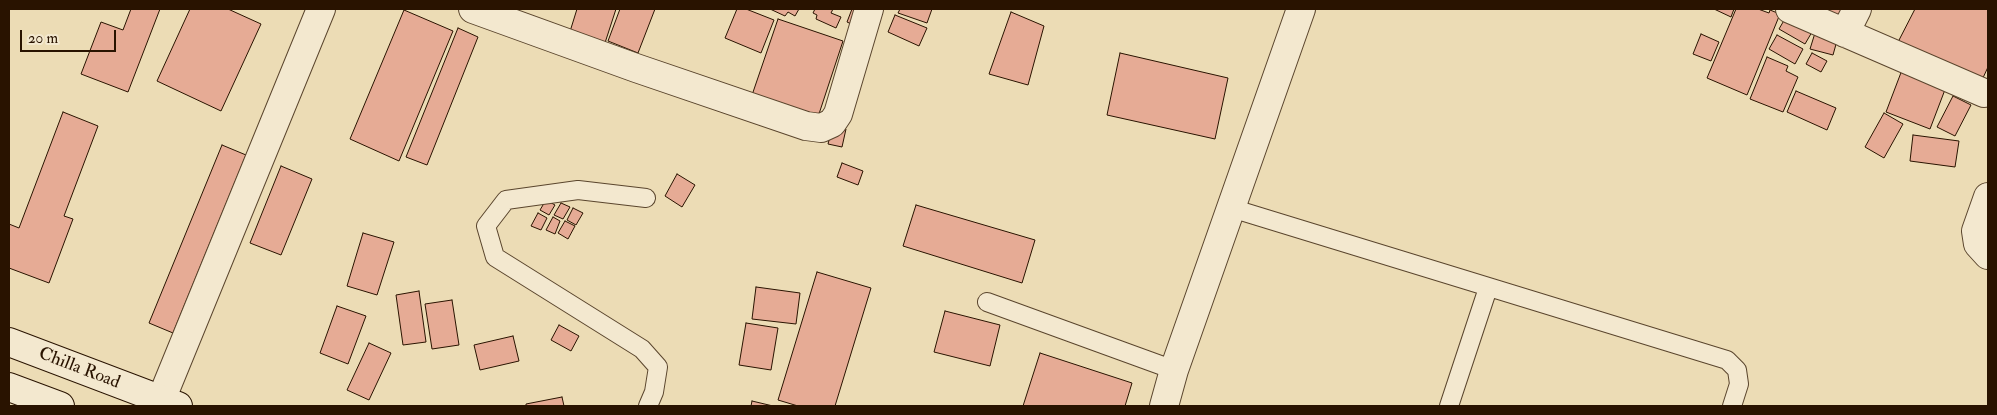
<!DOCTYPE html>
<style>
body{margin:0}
#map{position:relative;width:1997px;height:415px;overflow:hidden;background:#ecdcb5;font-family:"IM FELL Double Pica",serif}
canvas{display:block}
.frame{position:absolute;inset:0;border:10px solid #291300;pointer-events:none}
.scale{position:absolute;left:20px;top:30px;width:96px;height:22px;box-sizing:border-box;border:2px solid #291300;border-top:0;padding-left:6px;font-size:15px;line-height:18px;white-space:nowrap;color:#291300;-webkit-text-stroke:4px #f3e8cf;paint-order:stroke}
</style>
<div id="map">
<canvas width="1997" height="415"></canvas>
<div class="frame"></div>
<div class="scale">20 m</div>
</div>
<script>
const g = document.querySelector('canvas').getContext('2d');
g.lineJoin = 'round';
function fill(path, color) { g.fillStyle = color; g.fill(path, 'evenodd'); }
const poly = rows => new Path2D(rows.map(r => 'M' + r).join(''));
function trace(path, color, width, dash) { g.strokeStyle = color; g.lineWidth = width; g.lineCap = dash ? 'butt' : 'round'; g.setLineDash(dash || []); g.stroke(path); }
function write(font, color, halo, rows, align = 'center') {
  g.font = font + ' "IM FELL Double Pica",serif'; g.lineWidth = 4; g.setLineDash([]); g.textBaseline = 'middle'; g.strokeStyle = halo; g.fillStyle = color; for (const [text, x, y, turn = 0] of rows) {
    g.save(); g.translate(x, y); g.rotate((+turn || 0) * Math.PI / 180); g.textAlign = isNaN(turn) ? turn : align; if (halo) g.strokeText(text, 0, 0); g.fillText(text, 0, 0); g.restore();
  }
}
const building = poly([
 [131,9,160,9,128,92,81,74,101,22,123,30,131,9],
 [190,9,228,9,261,24,221,111,157,81,190,9],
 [577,9,616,9,603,49,568,38,577,9],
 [620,9,655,9,638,53,608,41,620,9],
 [737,9,746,9,774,20,761,53,725,38,737,9],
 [770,9,799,9,795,16,788,12,785,16,770,9],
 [815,9,833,9,831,13,841,17,836,28,816,19,817,15,813,13,815,9],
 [852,9,866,9,858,27,847,22,852,9],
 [900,9,932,9,927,23,898,13,900,9],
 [1714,9,1734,9,1731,17,1714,9],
 [1736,9,1758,9,1769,13,1770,10,1780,14,1747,95,1707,78,1736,9],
 [1815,9,1842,9,1837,19,1815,9],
 [1915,9,1988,9,1988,67,1982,80,1897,44,1915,9],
 [404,10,453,31,399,161,350,139,404,10],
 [1011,12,1044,26,1028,85,989,74,1011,12],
 [895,15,927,28,919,46,888,32,895,15],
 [1786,17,1812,32,1805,44,1779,29,1786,17],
 [778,19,843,41,816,123,750,101,778,19],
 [458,28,478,37,427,165,406,157,458,28],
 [1815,33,1838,37,1833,55,1810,49,1815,33],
 [1701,34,1719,42,1711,61,1693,54,1701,34],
 [1777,35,1803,49,1795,64,1769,49,1777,35],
 [1120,53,1228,78,1215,139,1107,115,1120,53],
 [1812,53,1827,61,1821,72,1806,64,1812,53],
 [1767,57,1788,66,1786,71,1798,77,1783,112,1750,99,1767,57],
 [1902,70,1946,87,1930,129,1886,112,1902,70],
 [1796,91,1836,108,1827,130,1787,112,1796,91],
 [1953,96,1971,105,1955,136,1937,127,1953,96],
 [63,112,98,126,64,216,73,219,49,283,9,268,9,224,19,228,63,112],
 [1884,113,1903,124,1884,158,1865,147,1884,113],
 [833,125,846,129,842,147,828,144,833,125],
 [1913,135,1959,141,1955,167,1910,161,1913,135],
 [222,145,246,155,173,333,149,323,222,145],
 [842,163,863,171,858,185,837,177,842,163],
 [281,166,312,179,281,255,250,243,281,166],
 [677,174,695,185,682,207,665,196,677,174],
 [546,200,555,205,549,215,540,210,546,200],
 [561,203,570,207,563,219,554,215,561,203],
 [916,205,1035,240,1022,283,903,246,916,205],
 [573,208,583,213,576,225,567,220,573,208],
 [538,213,547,218,541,230,531,226,538,213],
 [553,217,560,221,555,234,546,230,553,217],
 [565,221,575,226,568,239,558,233,565,221],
 [363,233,394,242,377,295,347,286,363,233],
 [817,272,871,288,835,406,798,406,778,400,817,272],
 [756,287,800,293,796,324,752,319,756,287],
 [419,291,426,342,403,345,396,295,419,291],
 [452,300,459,345,432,349,425,304,452,300],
 [337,306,366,316,348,364,320,353,337,306],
 [945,311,1000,325,990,366,934,352,945,311],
 [746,323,778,328,771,370,739,365,746,323],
 [559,325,579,336,571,351,551,340,559,325],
 [513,336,519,361,480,370,474,345,513,336],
 [369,343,391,353,369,400,347,390,369,343],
 [1040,353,1132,383,1125,406,1023,406,1040,353],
 [562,397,564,406,526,406,526,404,562,397],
 [752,401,773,406,751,406,752,401]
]);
const service = poly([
 [646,198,578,190,506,200,486,226,495,257,642,349,658,367,654,392,648,406],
 [1231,208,1727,360,1737,370,1739,384,1732,406],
 [987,302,1174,370],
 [1449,406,1488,288]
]);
const minor = poly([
 [473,9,636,68,806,126,821,128,832,123,838,114,869,9],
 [1790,9,1984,93],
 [1845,33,1857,9],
 [1988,197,1976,231,1978,244,1988,255],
 [161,400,321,9],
 [1164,406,1174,370,1301,9]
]);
const secondary = poly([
 [9,342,178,406],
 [9,387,60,406]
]);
const streetNames = [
 ["Chilla Road",79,369,21]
];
fill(building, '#e6ab95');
trace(building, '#291300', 1);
trace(service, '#5a452d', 20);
trace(minor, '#5a452d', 30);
trace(secondary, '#291300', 30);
trace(service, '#f3e8cf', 18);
trace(minor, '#f3e8cf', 28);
trace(secondary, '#f3e8cf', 28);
write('18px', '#291300', '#f3e8cf', streetNames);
</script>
